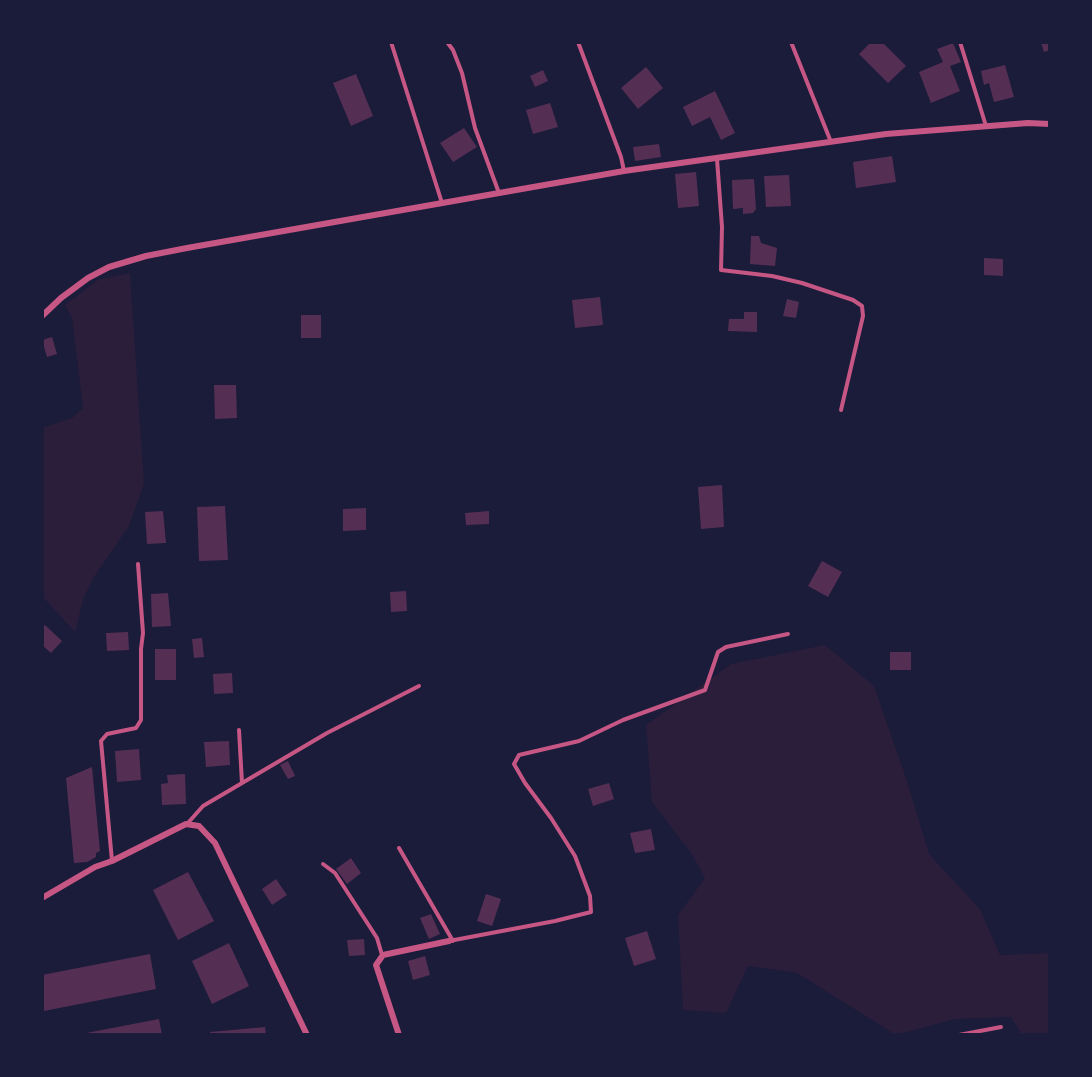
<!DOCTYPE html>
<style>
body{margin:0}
#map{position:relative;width:1092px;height:1077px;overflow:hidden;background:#1b1b3a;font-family:Cabin,sans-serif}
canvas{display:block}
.frame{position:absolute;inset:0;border:44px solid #1b1b3a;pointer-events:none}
</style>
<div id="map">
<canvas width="1092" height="1077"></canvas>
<div class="frame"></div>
</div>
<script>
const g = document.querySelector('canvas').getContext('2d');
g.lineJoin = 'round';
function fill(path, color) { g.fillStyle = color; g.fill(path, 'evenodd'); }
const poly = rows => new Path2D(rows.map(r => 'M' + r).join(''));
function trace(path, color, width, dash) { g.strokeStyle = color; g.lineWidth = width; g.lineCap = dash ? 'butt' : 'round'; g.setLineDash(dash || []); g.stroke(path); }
const green = poly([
 [130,273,144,484,129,526,94,577,84,597,75,632,42,596,42,428,72,418,83,408,72,318,65,305,98,280],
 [825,645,874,686,906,778,929,854,980,909,1000,955,1050,953,1050,1035,1022,1035,1011,1017,955,1019,896,1035,797,973,748,966,726,1013,683,1010,678,915,705,878,691,853,652,802,646,725,731,664]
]);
const building = poly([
 [871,42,882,42,906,66,888,83,859,54],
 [1041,42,1050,42,1050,50,1044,52],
 [953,43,961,62,950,66,960,91,931,103,919,72,943,62,937,49],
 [1005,65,1014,97,994,102,989,83,984,85,981,71],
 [646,67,663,88,638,109,621,88],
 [543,70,548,81,535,87,530,76],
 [356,74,373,116,351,126,333,83],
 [715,91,735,133,721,140,710,117,692,126,683,107],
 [550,103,558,127,533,134,526,110],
 [464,128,477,147,453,162,440,143],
 [659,144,661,157,635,161,633,147],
 [892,156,896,182,856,188,853,162],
 [696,172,699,206,678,208,675,174],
 [789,175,791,206,766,207,764,176],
 [754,179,756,209,753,213,743,214,743,208,733,209,732,180],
 [751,236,759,236,761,243,777,248,775,266,750,264],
 [984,258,1003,259,1003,276,984,275],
 [600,297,603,325,575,328,572,300],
 [787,299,799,302,796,318,783,316],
 [744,312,757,312,757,332,728,331,729,319,744,319],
 [301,315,321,315,321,338,301,338],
 [52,337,57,354,47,357,42,340],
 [214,385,236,385,237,418,215,419],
 [722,485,724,527,701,529,698,487],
 [225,506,228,560,199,561,197,507],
 [366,508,366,530,343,531,343,509],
 [163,511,166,543,147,544,145,512],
 [489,511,489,524,466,525,465,513],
 [822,561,842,572,828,597,808,586],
 [406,591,407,611,391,612,390,592],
 [168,593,171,626,152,627,151,594],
 [45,625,62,641,51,653,42,645,42,628],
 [128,632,129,650,107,651,106,633],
 [202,638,204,657,194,658,192,639],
 [155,649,176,649,176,680,155,680],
 [890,652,911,652,911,670,890,670],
 [232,673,233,693,214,694,213,674],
 [229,741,230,765,206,767,204,742],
 [139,749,141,780,117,782,115,751],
 [288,761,295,776,288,779,280,765],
 [92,767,100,851,96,853,96,857,87,862,74,863,66,778],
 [185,774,186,804,162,805,161,784,168,783,167,775],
 [609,783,614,799,593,806,588,789],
 [651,829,655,850,635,853,630,833],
 [351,858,361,873,347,884,336,869],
 [188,872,214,921,178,940,153,890],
 [276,879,287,895,272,905,262,889],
 [486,894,501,899,492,926,477,921],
 [431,914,440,934,429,939,420,918],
 [647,931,656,959,634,966,625,938],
 [364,939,365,955,349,956,347,940],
 [229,943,249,986,212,1004,192,961],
 [150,954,156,989,44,1011,42,998,42,975],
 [425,956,430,975,413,980,408,961],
 [159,1019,162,1035,81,1035,81,1034],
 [265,1027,266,1035,210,1035,210,1032]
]);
const service = poly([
 [391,42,442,203],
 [447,42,453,50,462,73,475,128,499,193],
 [578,42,621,157,624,171],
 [791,42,831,142],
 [960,42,986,126],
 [717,159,722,227,721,270,772,276,802,283,853,300,862,306,863,316,841,410],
 [239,730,242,783],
 [187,824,203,806,327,733,419,686],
 [399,848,453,941],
 [112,861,101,741,107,734,136,728,141,720,141,649,143,633,138,564],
 [323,864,335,873,377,938,382,955],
 [449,941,555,921,591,912,590,896,575,856,551,818,525,783,514,764,519,755,579,741,623,720,705,690,718,652,726,647,788,634],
 [959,1035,1001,1027]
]);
const minor = poly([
 [42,316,61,298,88,278,109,267,146,256,187,248,624,171,886,134,1028,123,1050,124],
 [42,898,95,867,112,861,186,824,199,826,215,843,307,1035],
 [399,1035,376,965,383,955,449,941]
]);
fill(green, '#2a1e3b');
fill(building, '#542f53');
trace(service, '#c65784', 4);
trace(minor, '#c65784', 6);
</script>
